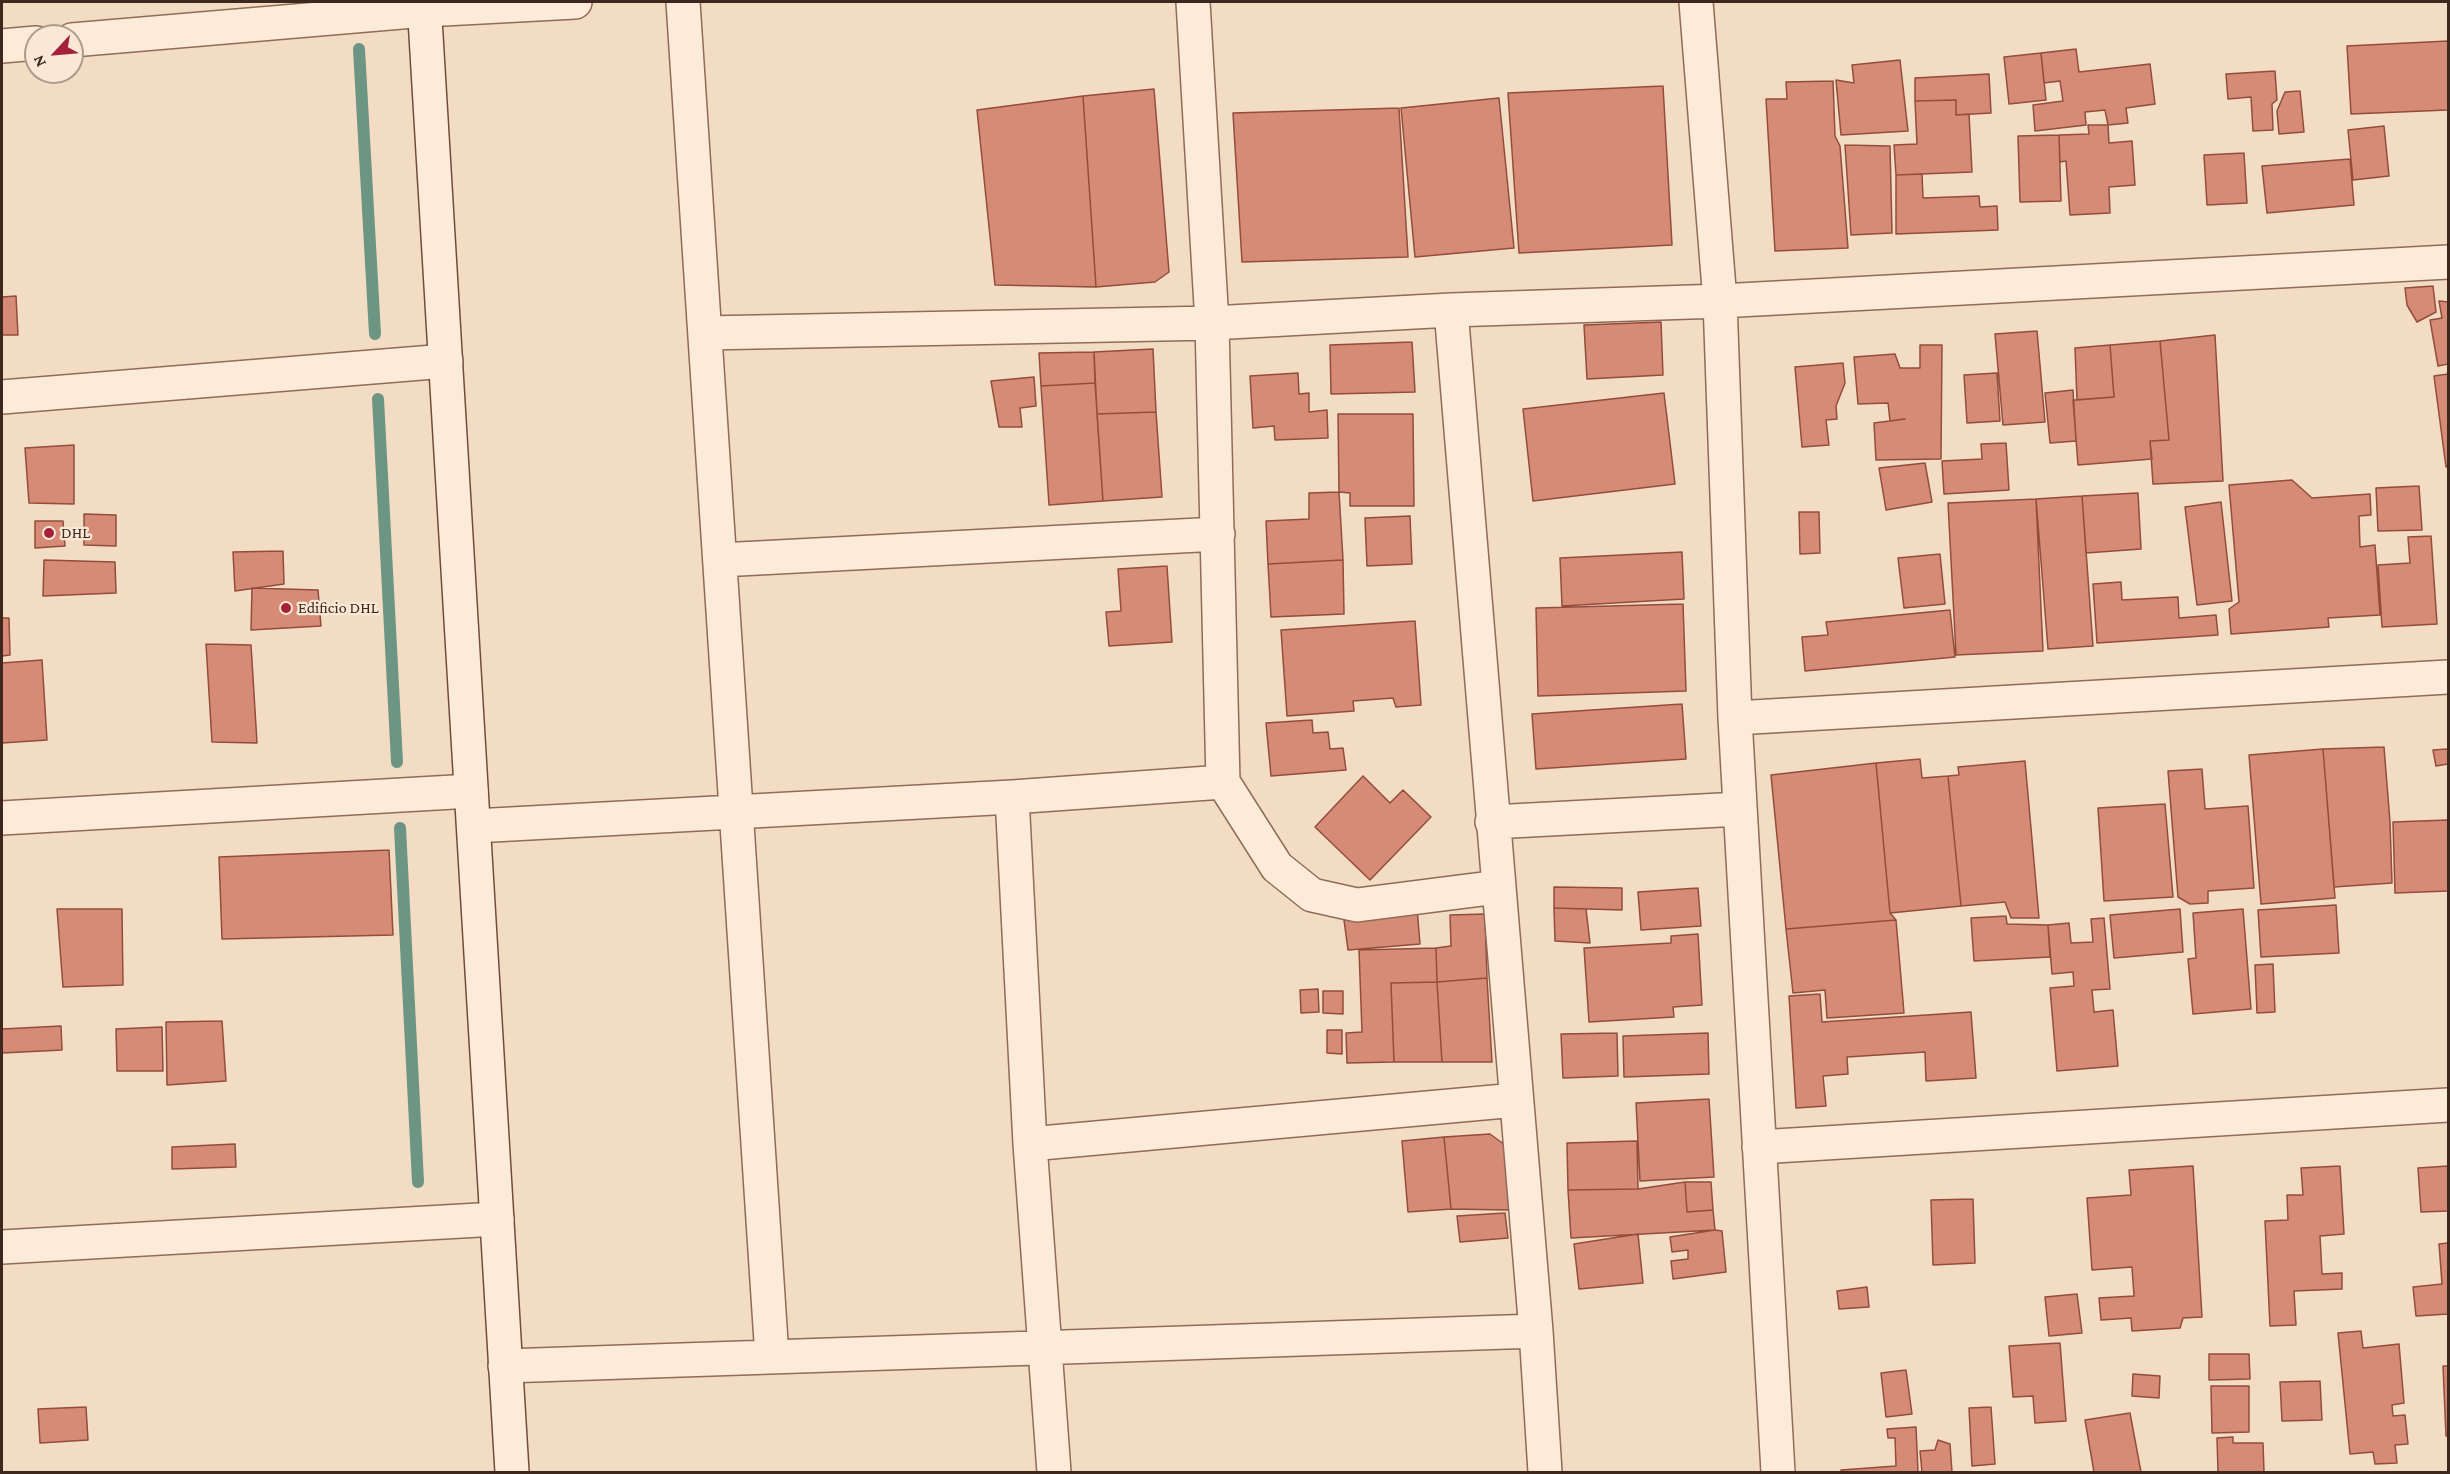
<!DOCTYPE html>
<style>
body{margin:0}
#map{position:relative;width:2450px;height:1474px;overflow:hidden;background:#f3dcc4;font-family:"Crimson Pro",serif}
canvas{display:block}
.frame{position:absolute;inset:0;border:3px solid #3e271d;pointer-events:none}
.north{position:absolute;left:24px;top:24px;width:60px;height:60px;box-sizing:border-box;background:#f9e8d5;border:2px solid #ae9b8b;border-radius:50%;rotate:244deg;font-size:16px;font-weight:700;line-height:24px;text-align:center;color:#3e271d}
.north::after{content:'';display:block;margin:auto;width:21px;height:27px;background:#a5213b;clip-path:polygon(50% 0,100% 100%,50% 72%,0 100%)}
</style>
<div id="map">
<canvas width="2450" height="1474"></canvas>
<div class="frame"></div>
<div class="north">N</div>
</div>
<script>
const g = document.querySelector('canvas').getContext('2d');
g.lineJoin = 'round';
const poly = rows => new Path2D(rows.map(r => 'M' + r).join(''));
function trace(path, color, width, dash) { g.strokeStyle = color; g.lineWidth = width; g.lineCap = dash ? 'butt' : 'round'; g.setLineDash(dash || []); g.stroke(path); }
function fill(path, color) { g.fillStyle = color; g.fill(path, 'evenodd'); }
function write(font, color, halo, rows, align = 'center') {
  g.font = font + ' "Crimson Pro",serif'; g.lineWidth = 4.5; g.setLineDash([]); g.textBaseline = 'middle'; g.strokeStyle = halo; g.fillStyle = color; for (const [text, x, y, turn = 0] of rows) {
    g.save(); g.translate(x, y); g.rotate((+turn || 0) * Math.PI / 180); g.textAlign = isNaN(turn) ? turn : align; if (halo) g.strokeText(text, 0, 0); g.fillText(text, 0, 0); g.restore();
  }
}
const stream = poly([
 [359,49,375,334],
 [378,399,397,762],
 [400,828,418,1182]
]);
const building = poly([
 [2448,41,2448,110,2351,114,2347,46,2448,41],
 [2076,49,2079,72,2150,64,2155,104,2126,108,2128,123,2108,125,2105,110,2085,112,2086,125,2035,131,2033,105,2063,101,2060,81,2044,83,2041,53,2076,49],
 [2041,53,2046,100,2009,104,2004,57,2041,53],
 [1900,60,1908,131,1841,135,1836,80,1854,83,1852,65,1900,60],
 [2275,71,2277,100,2272,104,2273,130,2253,131,2251,97,2228,99,2226,74,2275,71],
 [1989,74,1991,113,1956,115,1956,100,1915,101,1915,78,1989,74],
 [1833,81,1835,136,1840,146,1848,248,1775,251,1766,99,1787,99,1786,82,1833,81],
 [1663,86,1672,245,1519,253,1508,93,1663,86],
 [1154,89,1169,272,1155,282,1096,287,1083,96,1154,89],
 [2300,91,2304,132,2279,134,2277,111,2285,92,2300,91],
 [1083,96,1096,287,995,285,977,110,1083,96],
 [1499,98,1514,248,1415,257,1401,108,1499,98],
 [1956,100,1956,115,1969,114,1972,172,1896,175,1894,145,1917,144,1915,101,1956,100],
 [1399,108,1408,257,1242,262,1233,113,1399,108],
 [2088,125,2108,125,2109,143,2132,141,2135,185,2109,187,2110,213,2070,215,2066,161,2060,162,2059,135,2089,134,2088,125],
 [2384,126,2389,176,2353,180,2348,130,2384,126],
 [2059,135,2061,201,2020,202,2018,136,2059,135],
 [1845,145,1890,146,1892,233,1851,235,1845,145],
 [2244,153,2247,203,2207,205,2204,155,2244,153],
 [2350,159,2354,205,2267,213,2262,166,2350,159],
 [1922,174,1923,198,1979,196,1980,207,1997,206,1998,230,1896,234,1896,175,1922,174],
 [2433,286,2436,312,2417,322,2407,305,2405,288,2433,286],
 [16,296,18,335,2,335,2,297,16,296],
 [2439,301,2448,302,2448,364,2438,366,2430,320,2442,318,2439,301],
 [1661,322,1663,375,1587,379,1584,325,1661,322],
 [2037,331,2045,422,2003,425,1995,334,2037,331],
 [2215,335,2223,481,2153,484,2150,441,2169,440,2160,341,2215,335],
 [2160,341,2169,440,2150,441,2152,459,2078,465,2073,400,2114,397,2110,345,2160,341],
 [1412,342,1415,392,1331,394,1330,345,1412,342],
 [1920,345,1942,345,1941,459,1876,460,1874,423,1905,419,1890,421,1888,403,1858,404,1854,357,1895,354,1900,368,1920,368,1920,345],
 [2110,345,2114,397,2077,400,2075,348,2110,345],
 [1153,349,1156,412,1097,414,1094,352,1153,349],
 [1094,352,1095,383,1041,386,1039,353,1094,352],
 [1843,363,1845,383,1836,406,1837,419,1826,420,1829,445,1802,447,1795,367,1843,363],
 [1298,373,1299,394,1309,393,1309,412,1327,410,1328,438,1275,440,1274,426,1253,428,1250,376,1298,373],
 [1997,373,2000,421,1967,423,1964,375,1997,373],
 [2448,374,2448,466,2446,467,2434,376,2448,374],
 [1034,377,1036,406,1020,408,1022,427,999,427,991,381,1034,377],
 [1095,383,1103,501,1049,505,1041,386,1095,383],
 [2073,390,2076,441,2050,443,2045,393,2073,390],
 [1664,393,1675,484,1533,501,1523,409,1664,393],
 [1156,412,1162,497,1103,501,1097,414,1156,412],
 [1338,414,1413,414,1414,506,1350,506,1350,493,1339,492,1338,414],
 [2006,443,2009,490,1944,494,1942,461,1982,459,1981,444,2006,443],
 [74,445,74,504,29,503,25,448,74,445],
 [1925,463,1932,502,1886,510,1879,468,1925,463],
 [2292,480,2312,498,2370,494,2371,515,2359,516,2360,547,2375,545,2380,615,2328,618,2329,627,2231,634,2229,609,2239,602,2229,485,2292,480],
 [2419,486,2422,530,2378,531,2376,488,2419,486],
 [1339,492,1343,560,1268,564,1266,521,1309,519,1309,493,1339,492],
 [2138,493,2141,549,2086,553,2082,496,2138,493],
 [2082,496,2093,646,2048,649,2036,499,2082,496],
 [2036,499,2043,651,1956,655,1948,503,2036,499],
 [2221,502,2232,601,2197,605,2185,507,2221,502],
 [1799,512,1819,512,1820,553,1800,554,1799,512],
 [84,514,116,515,116,546,84,545,84,514],
 [1410,516,1412,564,1367,566,1365,518,1410,516],
 [35,521,63,521,65,546,35,548,35,521],
 [2431,536,2437,624,2382,627,2378,565,2410,563,2408,537,2431,536],
 [283,551,284,584,235,591,233,552,283,551],
 [1682,552,1684,599,1562,606,1560,558,1682,552],
 [1940,554,1945,604,1904,608,1898,558,1940,554],
 [44,560,115,562,116,593,43,596,44,560],
 [1343,560,1344,614,1271,617,1268,564,1343,560],
 [1167,566,1172,642,1109,646,1106,612,1121,611,1118,569,1167,566],
 [2121,582,2122,600,2178,597,2179,618,2216,615,2218,635,2097,643,2093,584,2121,582],
 [252,588,318,590,321,626,251,630,252,588],
 [1683,604,1686,691,1538,696,1536,608,1683,604],
 [1950,610,1955,657,1805,671,1802,637,1828,635,1826,622,1950,610],
 [2,618,9,618,10,655,2,656,2,618],
 [1415,621,1421,705,1396,707,1393,698,1353,701,1354,711,1287,716,1281,630,1415,621],
 [206,644,251,645,257,743,212,742,206,644],
 [42,660,47,740,2,743,2,663,42,660],
 [1682,704,1686,759,1536,769,1532,714,1682,704],
 [1312,720,1313,733,1328,732,1330,749,1343,748,1346,770,1271,776,1266,723,1312,720],
 [2384,747,2390,822,2392,883,2334,887,2323,749,2384,747],
 [2323,749,2335,898,2261,904,2249,755,2323,749],
 [2448,749,2448,764,2436,766,2433,750,2448,749],
 [1920,759,1922,778,1948,776,1961,906,1890,913,1876,763,1920,759],
 [2025,761,2039,918,2011,918,2005,902,1961,906,1948,776,1959,775,1958,767,2025,761],
 [1876,763,1890,913,1896,920,1786,929,1771,775,1876,763],
 [2202,769,2205,809,2248,806,2254,888,2208,891,2208,903,2190,904,2178,897,2168,771,2202,769],
 [1363,776,1390,803,1403,790,1431,817,1370,880,1315,827,1363,776],
 [2165,804,2173,897,2104,901,2098,808,2165,804],
 [2448,820,2448,891,2395,893,2393,822,2448,820],
 [389,850,393,935,222,939,219,857,389,850],
 [1554,887,1622,888,1622,910,1554,908,1554,887],
 [1698,888,1701,926,1641,930,1638,892,1698,888],
 [2336,905,2339,953,2261,957,2258,910,2336,905],
 [1417,908,1420,944,1348,950,1344,920,1393,915,1417,908],
 [1554,908,1586,909,1590,943,1555,941,1554,908],
 [57,909,122,909,123,985,63,987,57,909],
 [2180,909,2183,952,2114,958,2110,915,2180,909],
 [2243,909,2251,1009,2193,1014,2188,959,2196,958,2193,913,2243,909],
 [1485,914,1487,978,1437,982,1436,948,1451,946,1450,915,1485,914],
 [2006,916,2007,924,2048,925,2050,957,1974,961,1971,918,2006,916],
 [2104,918,2110,989,2092,990,2094,1012,2113,1010,2118,1066,2057,1071,2050,988,2074,986,2073,972,2052,974,2048,925,2069,923,2071,943,2093,942,2091,919,2104,918],
 [1896,920,1904,1013,1827,1018,1825,990,1793,993,1786,929,1896,920],
 [1698,934,1702,1005,1673,1007,1674,1017,1589,1022,1584,948,1671,943,1671,936,1698,934],
 [1436,948,1437,982,1391,983,1394,1062,1347,1063,1346,1033,1362,1032,1359,950,1436,948],
 [2273,964,2275,1012,2257,1013,2255,965,2273,964],
 [1487,978,1492,1062,1442,1062,1437,982,1487,978],
 [1437,982,1442,1062,1394,1062,1391,983,1437,982],
 [1318,989,1319,1012,1301,1013,1300,990,1318,989],
 [1323,991,1343,991,1343,1014,1323,1013,1323,991],
 [1820,994,1822,1022,1971,1012,1976,1078,1926,1081,1925,1052,1847,1057,1848,1074,1823,1076,1826,1106,1796,1108,1789,996,1820,994],
 [222,1021,226,1081,167,1085,166,1022,222,1021],
 [61,1026,62,1050,2,1053,2,1029,61,1026],
 [162,1027,163,1071,117,1071,116,1029,162,1027],
 [1327,1030,1342,1030,1342,1054,1327,1053,1327,1030],
 [1617,1033,1618,1076,1563,1078,1561,1034,1617,1033],
 [1708,1033,1709,1074,1624,1077,1623,1036,1708,1033],
 [1709,1099,1714,1177,1640,1181,1636,1103,1709,1099],
 [1490,1134,1505,1145,1509,1210,1451,1209,1444,1137,1490,1134],
 [1444,1137,1451,1209,1408,1212,1402,1141,1444,1137],
 [1637,1141,1638,1189,1568,1190,1567,1143,1637,1141],
 [235,1144,236,1167,172,1169,172,1147,235,1144],
 [2193,1166,2202,1317,2183,1318,2180,1328,2132,1331,2131,1318,2101,1320,2099,1298,2134,1296,2132,1267,2092,1270,2087,1198,2131,1195,2129,1170,2193,1166],
 [2340,1166,2344,1234,2320,1236,2322,1274,2342,1273,2342,1289,2294,1291,2296,1325,2270,1326,2265,1221,2288,1220,2287,1195,2303,1195,2301,1168,2340,1166],
 [2448,1166,2448,1211,2421,1212,2418,1168,2448,1166],
 [1685,1182,1711,1182,1713,1210,1687,1212,1685,1182],
 [1685,1182,1687,1212,1713,1210,1715,1230,1571,1238,1568,1190,1638,1189,1685,1182],
 [1973,1199,1975,1263,1933,1265,1931,1200,1973,1199],
 [1505,1213,1508,1238,1460,1242,1457,1216,1505,1213],
 [1715,1230,1722,1231,1726,1272,1673,1279,1671,1261,1688,1259,1688,1250,1672,1252,1670,1237,1715,1230],
 [1638,1234,1643,1283,1579,1289,1574,1244,1638,1234],
 [2448,1243,2448,1314,2416,1316,2413,1287,2442,1284,2439,1244,2448,1243],
 [1867,1287,1869,1307,1839,1309,1837,1291,1867,1287],
 [2077,1294,2082,1333,2049,1336,2045,1297,2077,1294],
 [2361,1331,2363,1348,2399,1344,2404,1403,2392,1405,2393,1416,2405,1415,2408,1444,2395,1445,2397,1463,2375,1464,2373,1452,2350,1454,2338,1333,2361,1331],
 [2060,1343,2066,1421,2035,1423,2033,1396,2013,1397,2009,1346,2060,1343],
 [2209,1354,2249,1354,2250,1379,2209,1380,2209,1354],
 [2443,1366,2448,1366,2448,1436,2446,1436,2443,1366],
 [1906,1370,1912,1414,1886,1417,1881,1373,1906,1370],
 [2133,1374,2160,1376,2159,1398,2132,1396,2133,1374],
 [2320,1381,2322,1420,2282,1421,2280,1382,2320,1381],
 [2211,1386,2249,1386,2249,1432,2212,1433,2211,1386],
 [86,1407,88,1440,40,1443,38,1409,86,1407],
 [1991,1407,1995,1464,1972,1466,1969,1408,1991,1407],
 [2130,1413,2141,1472,2094,1472,2085,1420,2130,1413],
 [1916,1427,1918,1472,1841,1472,1841,1470,1896,1466,1895,1438,1888,1438,1887,1429,1916,1427],
 [2233,1437,2233,1443,2263,1443,2264,1472,2218,1472,2217,1438,2233,1437],
 [1938,1440,1950,1444,1952,1472,1922,1472,1920,1451,1935,1450,1938,1440]
]);
const street = poly([
 [683,2,772,1357],
 [1193,2,1212,323,1223,782,1277,867,1312,895,1357,905,1498,887],
 [1696,2,1720,301,1735,718,1778,1472],
 [72,40,425,10,575,2],
 [2,46,36,43],
 [1451,310,1536,1331,1545,1472],
 [705,333,1212,323,1451,310,1720,301,2448,262],
 [2,397,446,361],
 [720,560,1218,534],
 [1735,718,2448,677],
 [1012,797,1030,1144,1054,1472],
 [2,818,471,791],
 [1492,822,1740,809],
 [474,826,1012,797,1223,782],
 [1030,1144,1516,1100],
 [1759,1147,2448,1105],
 [2,1247,497,1219],
 [505,1366,1536,1331]
]);
const secondary = poly([
 [424,2,512,1472]
]);
const markers = [
 [49,533,6,"#a5213b"],
 [286,608,6,"#a5213b"]
];
const poiNames = [
 ["DHL",61,533],
 ["Edificio DHL",298,608]
];
trace(stream, '#6c9583', 12);
fill(building, '#d58b76');
trace(building, '#924d3b', 1.5);
trace(street, '#906b58', 36);
trace(secondary, '#724c3b', 36);
trace(street, '#fcebd8', 33);
trace(secondary, '#fcebd8', 33);
for (const [x, y, r, color] of markers) { const dot = new Path2D(); dot.arc(x, y, r, 0, 2 * Math.PI); g.fillStyle = color; g.fill(dot); trace(dot, '#f9e8d5', 2); }
write('16px', '#3e271d', '#f9e8d5', poiNames, 'left');
</script>
